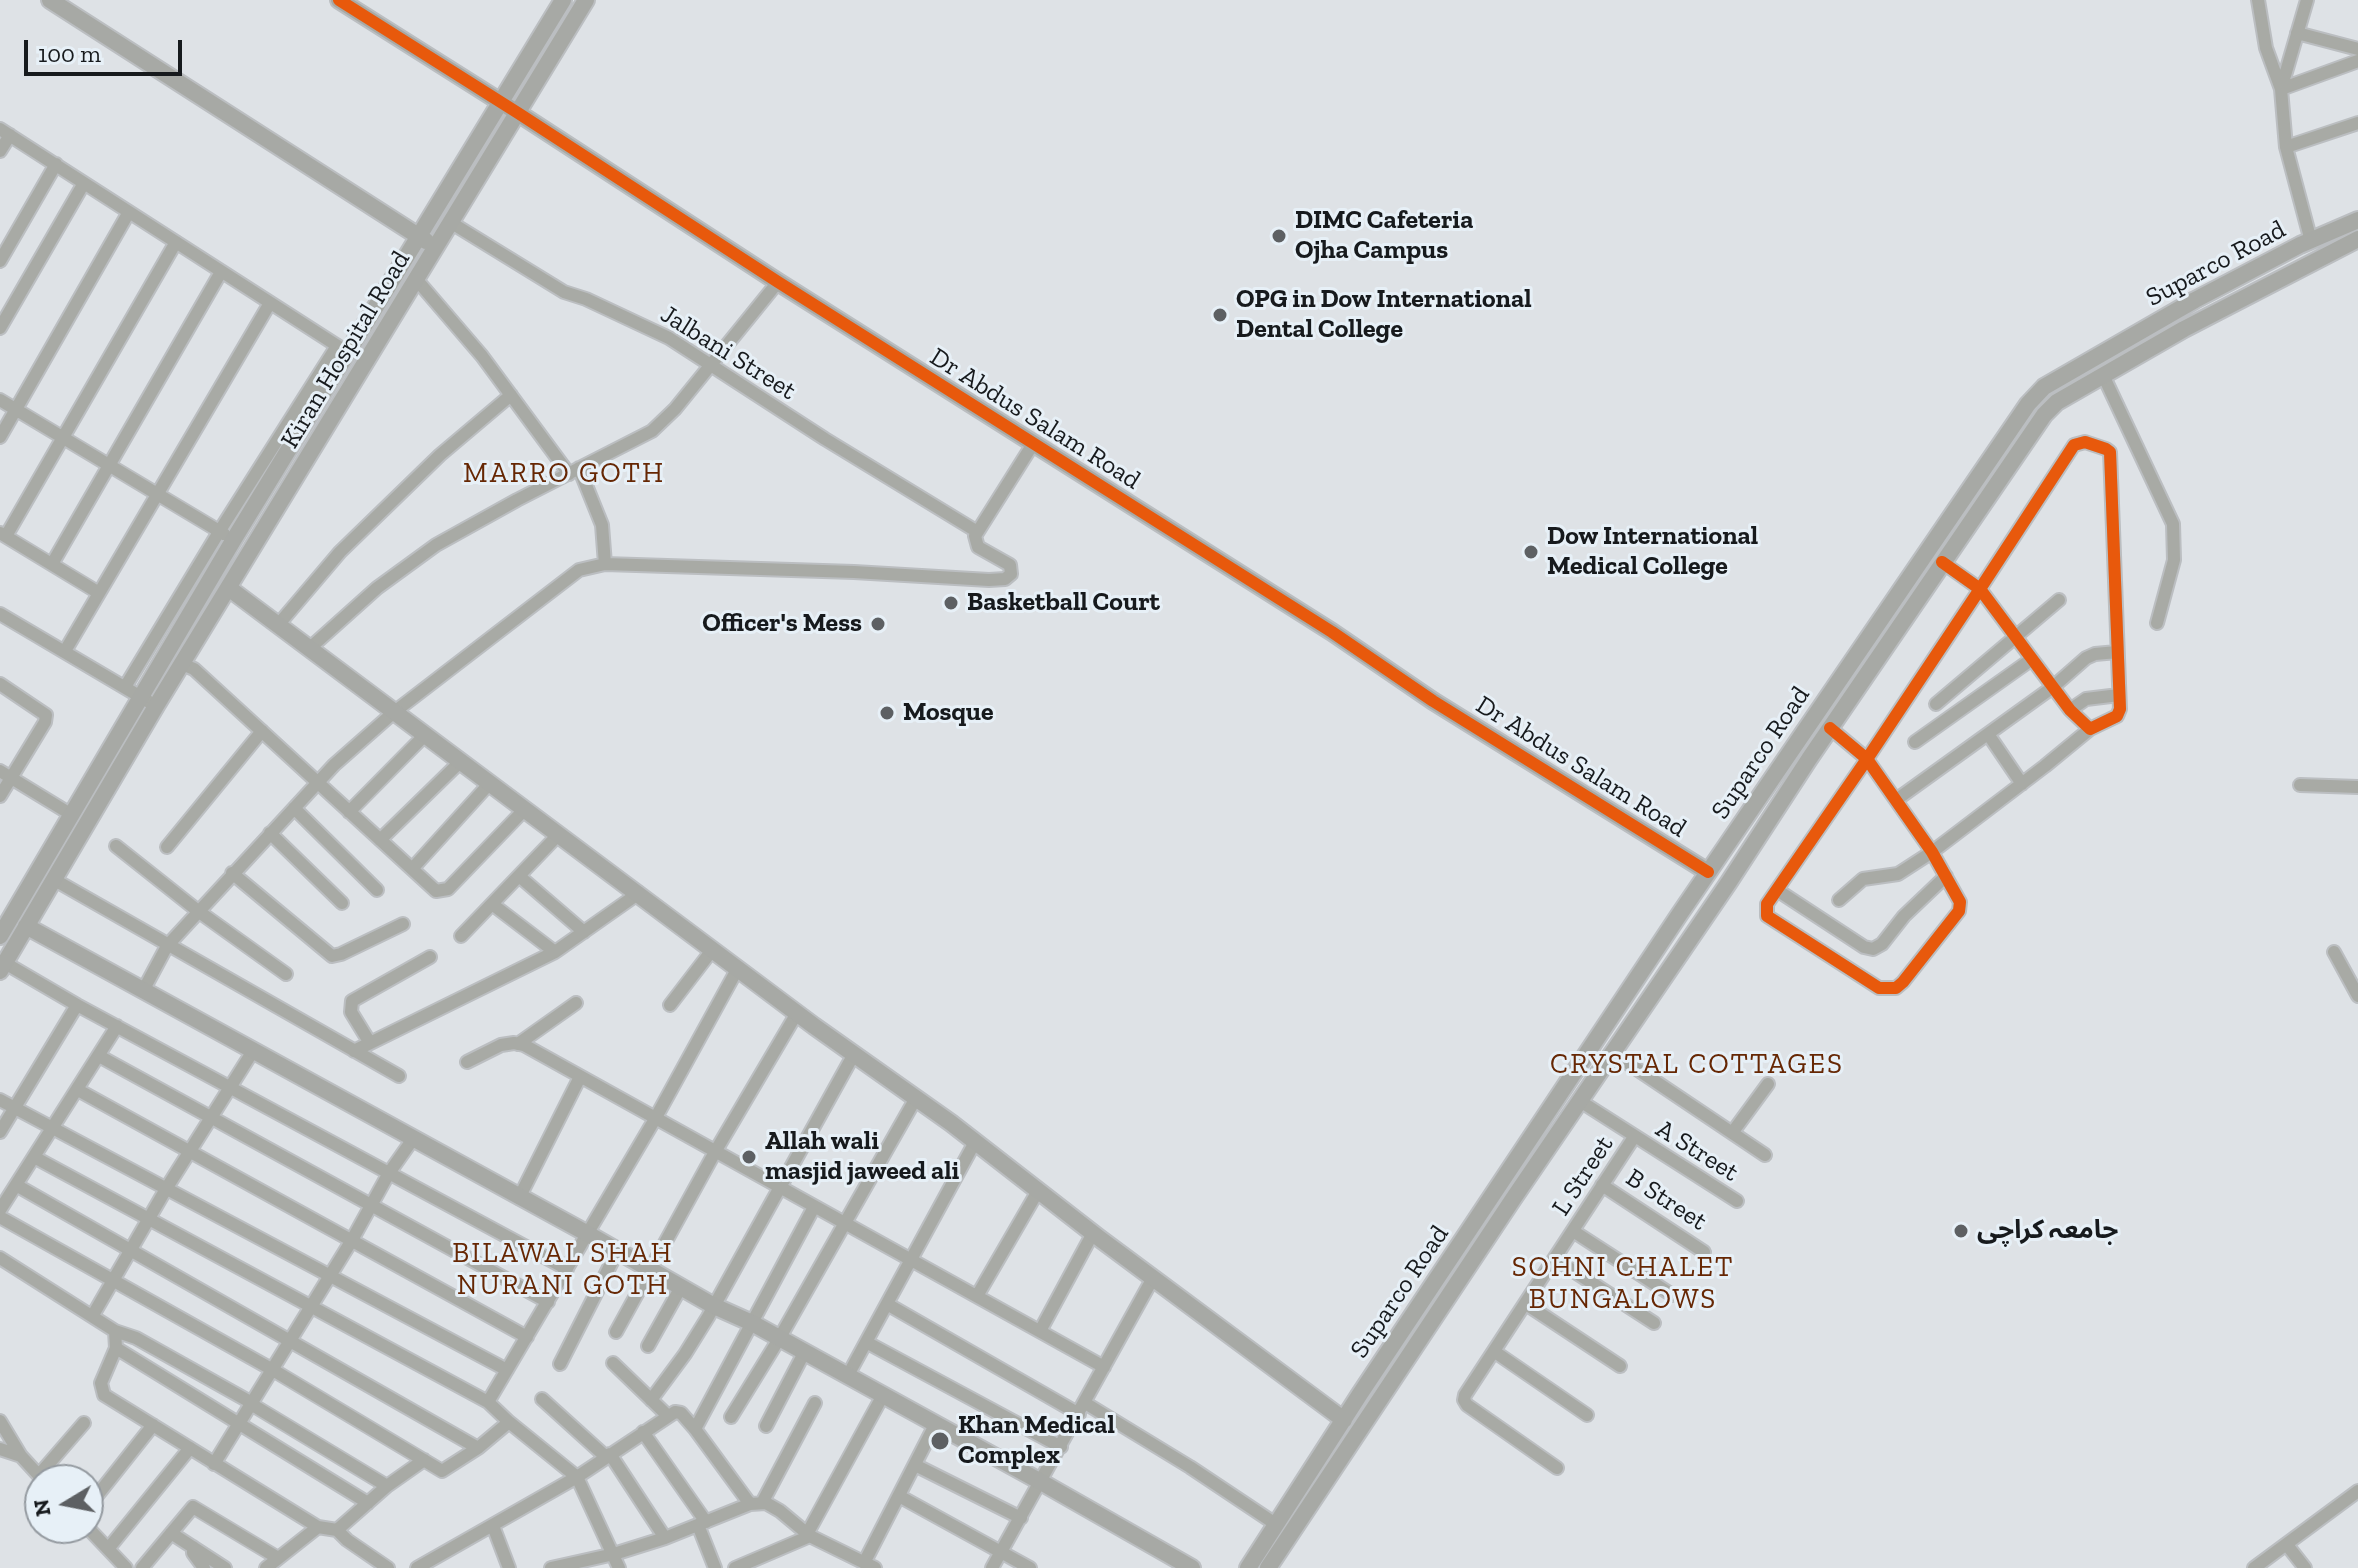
<!DOCTYPE html>
<meta charset="utf-8">
<style>
body{margin:0}
#map{position:relative;width:2358px;height:1568px;overflow:hidden;background:#dee2e6;font-family:"Zilla Slab",serif}
canvas{display:block}
.north{position:absolute;left:24px;top:1464px;width:80px;height:80px;box-sizing:border-box;background:#e7f0f7;border:2px solid #949aa0;border-radius:50%;rotate:260deg;font-size:22px;font-weight:700;line-height:32px;text-align:center;color:#171a1d}
.north::after{content:'';display:block;margin:auto;width:28px;height:36px;background:#5d6063;clip-path:polygon(50% 0,100% 100%,50% 72%,0 100%)}
.scale{position:absolute;left:24px;top:40px;width:158px;height:36px;box-sizing:border-box;border:4px solid #171a1d;border-top:0;padding-left:10px;font-size:24px;line-height:28px;white-space:nowrap;color:#171a1d;-webkit-text-stroke:6px #e7f0f7;paint-order:stroke}
</style>
<div id="map">
<canvas width="2358" height="1568"></canvas>
<div class="north">N</div>
<div class="scale">100 m</div>
</div>
<script>
const g = document.querySelector('canvas').getContext('2d');
g.lineJoin = 'round';
const poly = rows => new Path2D(rows.map(r => 'M' + r).join(''));
function trace(path, color, width, dash) { g.strokeStyle = color; g.lineWidth = width; g.lineCap = dash ? 'butt' : 'round'; g.setLineDash(dash || []); g.stroke(path); }
function write(font, color, halo, rows, align = 'center') {
  g.font = font + ' "Zilla Slab","Noto Sans Arabic",serif'; g.lineWidth = 6; g.setLineDash([]); g.textBaseline = 'middle'; g.strokeStyle = halo; g.fillStyle = color; for (const [text, x, y, turn = 0] of rows) {
    g.save(); g.translate(x, y); g.rotate((+turn || 0) * Math.PI / 180); g.textAlign = isNaN(turn) ? turn : align; if (halo) g.strokeText(text, 0, 0); g.fillText(text, 0, 0); g.restore();
  }
}
const street = poly([
 [2258,0,2266,48,2281,89,2358,61],
 [2307,0,2281,89,2286,147,2311,241],
 [2297,33,2358,49],
 [0,129,347,352],
 [2286,147,2358,123],
 [0,151,10,135],
 [450,222,564,292,586,299,669,338,825,439,976,531],
 [0,261,56,164],
 [416,279,482,356,569,474],
 [0,328,84,183],
 [2103,375,2173,524,2174,560,2157,623],
 [0,400,224,534],
 [0,437,129,212],
 [579,468,602,525,605,564],
 [0,533,99,593],
 [6,536,176,242],
 [52,564,221,272],
 [0,614,156,706],
 [278,625,340,552,440,455,511,395],
 [310,648,377,588,436,545,517,500,652,431,675,409,778,282],
 [65,651,270,303],
 [182,664,194,669,436,891,448,889,525,809],
 [0,684,46,715,45,722,0,796],
 [125,687,219,532,337,346],
 [1936,704,2059,600],
 [2070,710,2086,699,2119,695],
 [1830,728,1867,759,1932,852,1960,902,1959,911,1903,982,1896,988,1879,988,1767,916,1767,904,1867,759,1980,589,2074,445,2085,442,2106,449,2110,452,2120,709,2117,716,2090,729,2070,710,1980,589,1942,562],
 [1988,734,2022,784],
 [1915,742,2032,659],
 [0,771,72,815],
 [2300,785,2358,787],
 [1896,800,2053,687,2086,658,2095,654,2117,652],
 [294,808,377,890],
 [349,812,424,736],
 [270,833,342,903],
 [380,840,460,762],
 [116,846,198,911,286,974],
 [167,847,262,731],
 [412,869,490,783],
 [232,873,332,956,341,954,403,924],
 [519,876,584,932],
 [53,879,399,1076],
 [1777,890,1864,947,1873,949,1882,944,1904,916,1946,876],
 [1839,900,1863,879,1898,874,1932,852,2045,766,2090,729],
 [492,904,555,952],
 [461,936,559,834],
 [2334,952,2358,996],
 [5,963,77,1005,567,1269],
 [144,989,167,946,334,765,393,713,579,570,605,564,854,572,989,580,1005,579,1011,574,1010,565,978,547,975,536,1033,444],
 [670,1005,713,949],
 [370,1043,351,1012,352,1001,430,957],
 [518,1044,576,1003],
 [354,1051,555,952,639,893],
 [1613,1053,1765,1155],
 [99,1056,548,1302],
 [467,1062,501,1045,514,1043,524,1045,1104,1367],
 [78,1090,527,1337],
 [0,1100,507,1370],
 [1580,1101,1737,1201],
 [0,1132,77,1005],
 [1732,1133,1768,1084],
 [34,1157,488,1402],
 [16,1185,478,1448],
 [1602,1185,1704,1252],
 [519,1198,580,1077],
 [0,1210,117,1026],
 [0,1217,273,1370,442,1471,478,1448,509,1422,577,1477,619,1568],
 [1573,1231,1672,1295],
 [0,1258,115,1331,116,1348,101,1383,104,1395,318,1527],
 [1555,1259,1654,1323],
 [977,1296,1038,1191],
 [887,1304,1079,1414],
 [1526,1304,1620,1366],
 [93,1315,166,1189,253,1051],
 [115,1331,136,1338,252,1403],
 [1040,1331,1093,1233],
 [616,1332,715,1152,797,1013],
 [866,1342,1061,1447],
 [648,1346,681,1287],
 [116,1348,368,1503],
 [1495,1352,1587,1415],
 [613,1363,668,1416],
 [560,1364,618,1250],
 [847,1377,975,1142],
 [542,1399,606,1457],
 [651,1400,685,1354,708,1317,854,1054],
 [1085,1403,1190,1467,1277,1525],
 [251,1404,387,1486,424,1460],
 [731,1417,779,1339,916,1098],
 [0,1421,21,1456,43,1480],
 [509,1422,488,1402,655,1119,738,968],
 [766,1426,804,1353],
 [695,1429,814,1207],
 [643,1432,706,1522],
 [0,1449,21,1456],
 [610,1454,665,1538],
 [214,1464,352,1240,389,1173,413,1139],
 [915,1465,1021,1518],
 [1557,1468,1467,1405,1464,1400,1465,1395,1634,1137],
 [39,1475,84,1423],
 [899,1496,1030,1568],
 [762,1503,815,1403],
 [88,1507,153,1425],
 [698,1525,715,1568],
 [493,1526,509,1568],
 [88,1528,126,1568],
 [337,1530,347,1540,388,1568],
 [171,1533,225,1568],
 [807,1534,882,1397],
 [2287,1545,2305,1568],
 [193,1547,193,1553,204,1568],
 [108,1549,190,1448],
 [864,1563,935,1425],
 [142,1568,193,1507,278,1558],
 [266,1568,318,1527,337,1530,387,1486],
 [417,1568,577,1477,675,1412,681,1413,695,1429,750,1504],
 [551,1568,614,1554,665,1538,750,1504,766,1503,780,1511,810,1536,875,1568],
 [735,1568,810,1536],
 [992,1568,1153,1278],
 [2254,1568,2358,1491]
]);
const secondary = poly([
 [50,0,426,241],
 [339,0,518,113,778,282,1332,632,1433,701,1708,872],
 [230,589,814,1026,951,1123,1099,1238,1344,1420],
 [26,926,588,1234,714,1306,752,1323,1041,1482,1192,1568],
 [0,936,234,539,563,0],
 [0,971,156,706,586,0],
 [1248,1568,1360,1394,1679,915,2028,404,2044,387,2195,300,2300,245,2358,220],
 [1268,1568,1513,1199,1729,882,1809,759,2044,415,2057,402,2184,329,2358,239]
]);
const cycleway = poly([
 [339,0,518,113,778,282,1332,632,1433,701,1708,872],
 [1830,728,1867,759,1932,852,1960,902,1959,911,1903,982,1896,988,1879,988,1767,916,1767,904,1867,759,1980,589,2074,445,2085,442,2106,449,2110,452,2120,709,2117,716,2090,729,2070,710,1980,589,1942,562]
]);
const markers = [
 [1279,236,8,"#5d6063"],
 [1220,315,8,"#5d6063"],
 [1531,552,8,"#5d6063"],
 [951,603,8,"#5d6063"],
 [878,624,8,"#5d6063"],
 [887,713,8,"#5d6063"],
 [749,1157,8,"#5d6063"],
 [1961,1231,8,"#5d6063"],
 [940,1441,10,"#5d6063"]
];
const poiNames = [
 ["DIMC Cafeteria",1295,221],
 ["Ojha Campus",1295,251],
 ["OPG in Dow International",1236,300],
 ["Dental College",1236,330],
 ["Dow International",1547,537],
 ["Medical College",1547,567],
 ["Basketball Court",967,603],
 ["Officer's Mess",862,624,"right"],
 ["Mosque",903,713],
 ["Allah wali",765,1142],
 ["masjid jaweed ali",765,1172],
 ["جامعہ کراچی",1977,1231],
 ["Khan Medical",958,1426],
 ["Complex",958,1456]
];
const streetNames = [
 ["Suparco Road",2216,264,-28],
 ["Kiran Hospital Road",346,350,-59],
 ["Jalbani Street",728,353,32],
 ["Dr Abdus Salam Road",1035,419,32],
 ["Suparco Road",1761,753,-56],
 ["Dr Abdus Salam Road",1581,767,32],
 ["A Street",1697,1151,32],
 ["L Street",1583,1176,-57],
 ["B Street",1666,1200,33],
 ["Suparco Road",1400,1292,-56]
];
const neighbourhoodNames = [
 ["MARRO GOTH",564,474],
 ["CRYSTAL COTTAGES",1697,1065],
 ["BILAWAL SHAH",563,1254],
 ["NURANI GOTH",563,1286],
 ["SOHNI CHALET",1623,1268],
 ["BUNGALOWS",1623,1300]
];
trace(street, '#bbbec1', 16);
trace(secondary, '#bbbec1', 20);
trace(street, '#a8aaa5', 12);
trace(secondary, '#a7a9a5', 16);
trace(cycleway, '#e8590c', 12);
for (const [x, y, r, color] of markers) { const dot = new Path2D(); dot.arc(x, y, r, 0, 2 * Math.PI); g.fillStyle = color; g.fill(dot); trace(dot, '#e7f0f7', 3); }
write('bold 26px', '#171a1d', '#e7f0f7', poiNames, 'left');
write('26px', '#171a1d', '#e7f0f7', streetNames);
g.letterSpacing = '2px';
write('28px', '#662704', '#e7f0f7', neighbourhoodNames);
g.letterSpacing = '0px';
</script>
